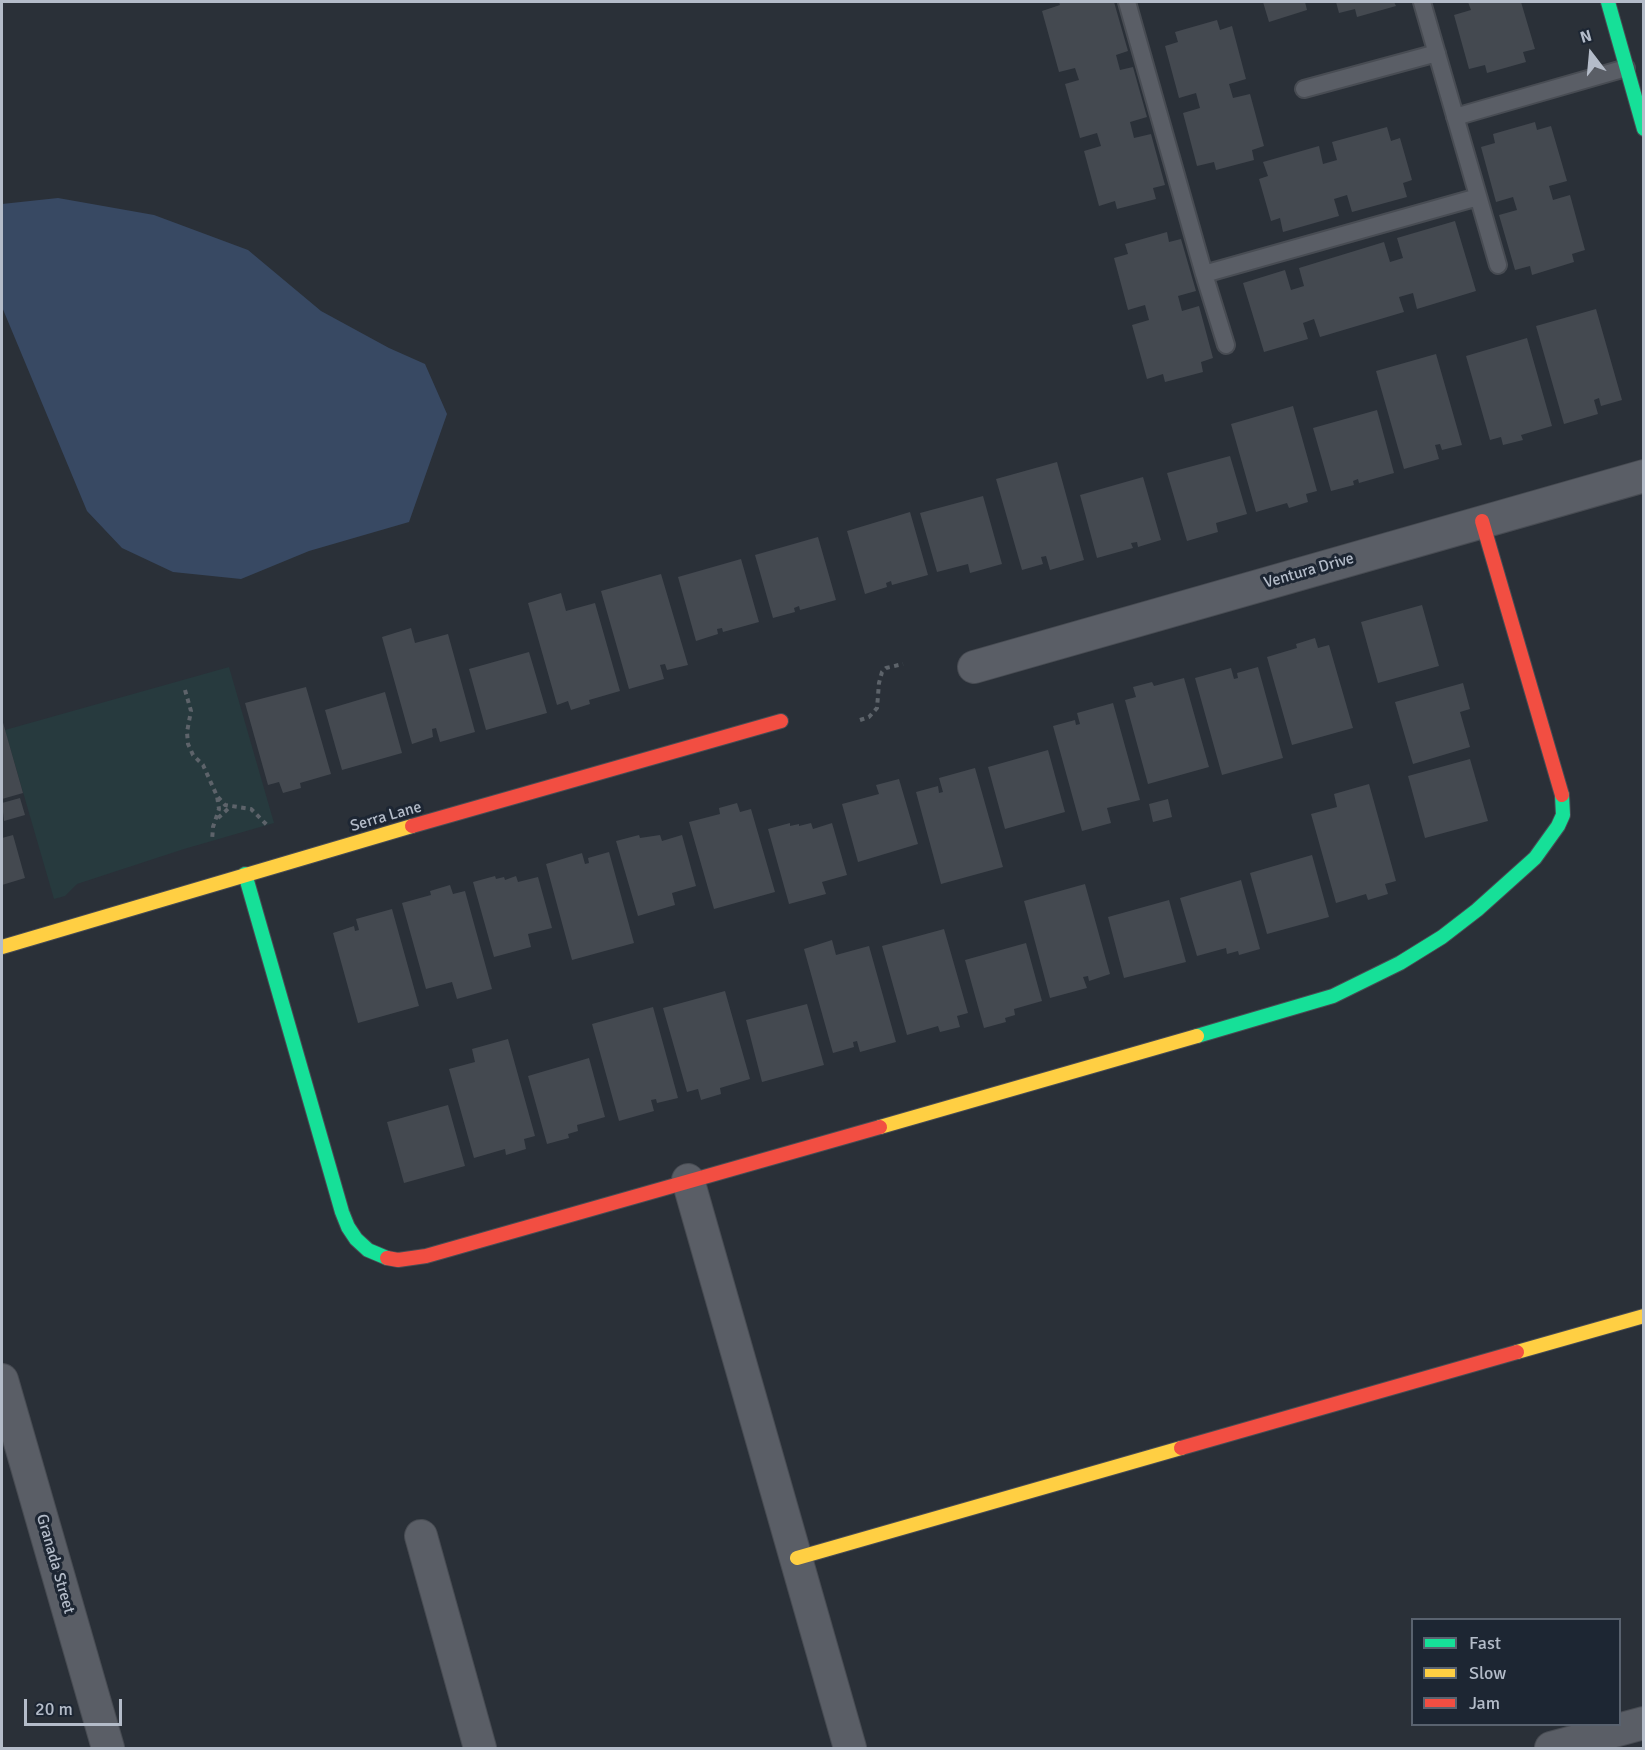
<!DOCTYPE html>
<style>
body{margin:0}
#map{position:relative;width:1645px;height:1750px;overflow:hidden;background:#2a3038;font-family:Signika,sans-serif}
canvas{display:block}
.frame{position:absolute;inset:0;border:3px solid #b4bcc9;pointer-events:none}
.legend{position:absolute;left:1411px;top:1618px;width:210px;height:108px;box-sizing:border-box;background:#1d2633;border:2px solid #59626f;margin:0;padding:8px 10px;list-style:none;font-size:18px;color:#b4bcc9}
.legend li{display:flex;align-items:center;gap:12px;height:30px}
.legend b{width:30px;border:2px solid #59626f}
.north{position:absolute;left:1561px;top:24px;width:60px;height:60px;-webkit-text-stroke:4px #1d2633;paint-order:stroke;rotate:344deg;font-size:16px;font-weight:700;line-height:24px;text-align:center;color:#b4bcc9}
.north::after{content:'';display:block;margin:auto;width:21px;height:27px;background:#b4bcc9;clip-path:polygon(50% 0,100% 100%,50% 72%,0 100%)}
.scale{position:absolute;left:24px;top:1699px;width:98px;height:27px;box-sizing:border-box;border:3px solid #b4bcc9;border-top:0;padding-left:8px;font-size:18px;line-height:21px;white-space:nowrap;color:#b4bcc9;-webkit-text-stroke:4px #1d2633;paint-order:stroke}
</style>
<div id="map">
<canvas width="1645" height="1750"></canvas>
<div class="frame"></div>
<ul class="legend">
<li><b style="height:8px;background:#16e098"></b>Fast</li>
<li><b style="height:8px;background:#ffcf43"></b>Slow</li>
<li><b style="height:8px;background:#f24e42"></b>Jam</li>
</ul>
<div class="north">N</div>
<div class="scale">20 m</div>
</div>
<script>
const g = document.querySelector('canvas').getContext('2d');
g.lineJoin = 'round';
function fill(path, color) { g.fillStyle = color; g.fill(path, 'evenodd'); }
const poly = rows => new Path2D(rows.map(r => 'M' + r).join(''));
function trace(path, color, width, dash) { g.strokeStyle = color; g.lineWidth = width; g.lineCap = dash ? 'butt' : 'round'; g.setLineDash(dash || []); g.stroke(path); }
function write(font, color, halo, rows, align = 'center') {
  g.font = font + ' Signika,sans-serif'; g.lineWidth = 6; g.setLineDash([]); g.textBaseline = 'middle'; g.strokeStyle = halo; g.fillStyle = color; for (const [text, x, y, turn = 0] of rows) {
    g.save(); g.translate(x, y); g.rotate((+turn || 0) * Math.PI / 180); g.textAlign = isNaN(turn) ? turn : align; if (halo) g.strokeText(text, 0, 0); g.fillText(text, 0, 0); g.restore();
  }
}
const green = poly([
 [229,667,274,823,184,849,77,884,65,896,54,899,5,730]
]);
const water = poly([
 [58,198,154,215,248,250,321,311,389,348,425,364,447,414,409,522,309,551,241,579,173,572,122,548,87,511,2,307,2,204]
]);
const building = poly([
 [1059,2,1114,2,1128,51,1116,55,1120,70,1133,67,1147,117,1130,122,1134,138,1151,134,1165,185,1153,188,1156,199,1117,209,1115,201,1099,206,1084,151,1101,146,1097,133,1080,138,1065,84,1079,80,1075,68,1059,72,1042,11,1060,5],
 [1263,2,1305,2,1307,10,1269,22],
 [1336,2,1394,2,1396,6,1357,17,1355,9,1339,13],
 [1468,2,1521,2,1535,49,1523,52,1526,62,1487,73,1485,65,1469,69,1454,15,1471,10],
 [1217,20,1220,30,1232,26,1246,79,1229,84,1233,98,1250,94,1264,146,1252,150,1254,160,1216,170,1214,162,1197,166,1183,113,1200,108,1196,93,1179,98,1165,46,1178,42,1175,32],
 [1535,122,1537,130,1551,126,1567,181,1549,186,1553,200,1570,195,1585,250,1572,254,1574,262,1532,275,1530,266,1515,270,1499,215,1517,210,1513,197,1496,202,1481,147,1495,143,1493,134],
 [1387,127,1391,141,1400,138,1412,180,1403,183,1407,197,1352,212,1347,195,1334,199,1339,216,1283,232,1280,218,1271,221,1259,179,1268,176,1263,162,1319,146,1323,164,1337,160,1332,142],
 [1455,221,1476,291,1417,309,1413,293,1399,297,1404,312,1320,337,1314,319,1303,323,1308,339,1264,352,1243,283,1285,270,1291,290,1304,286,1299,268,1384,242,1390,262,1403,258,1397,238],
 [1167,232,1169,242,1181,239,1196,291,1178,296,1182,311,1199,306,1213,358,1201,362,1203,372,1165,382,1163,374,1147,379,1132,325,1149,320,1145,305,1128,310,1114,258,1128,254,1125,244],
 [1596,309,1622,400,1601,406,1599,398,1594,400,1598,414,1564,424,1536,326],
 [1527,338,1552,426,1521,435,1523,440,1503,445,1501,437,1490,440,1466,356],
 [1436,354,1462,445,1442,450,1440,444,1435,445,1439,459,1404,469,1376,371],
 [1293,406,1317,491,1306,494,1308,502,1289,508,1287,503,1256,512,1231,424],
 [1377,410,1394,473,1359,483,1358,479,1353,481,1354,485,1331,491,1313,428],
 [1230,456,1247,514,1216,523,1218,532,1187,541,1167,473],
 [1057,462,1084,560,1050,570,1046,556,1041,557,1043,564,1022,570,996,479],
 [1143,477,1161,540,1138,547,1137,542,1131,543,1133,548,1097,558,1080,495],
 [983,496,1002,564,970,573,968,564,937,572,920,513],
 [910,512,928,575,892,585,891,581,886,583,887,587,865,594,847,531],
 [818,537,836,600,800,610,799,606,794,608,795,612,773,618,755,555],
 [741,559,759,622,723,632,722,628,717,629,718,634,696,641,678,577],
 [661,574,688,665,667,670,665,664,660,665,664,679,629,689,601,591],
 [561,593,566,611,595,603,620,691,589,700,590,704,571,710,568,701,557,705,528,603],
 [1422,605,1439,666,1378,683,1361,622],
 [411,628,415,643,448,634,475,732,440,742,436,728,432,729,433,737,412,744,382,637],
 [1315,638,1318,648,1329,645,1353,728,1292,745,1267,657,1297,648,1296,644],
 [529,652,547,713,486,730,469,669],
 [1258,667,1283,758,1222,775,1195,678,1231,668,1234,679,1238,678,1237,673],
 [1184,678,1209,767,1148,784,1125,700,1136,697,1133,687,1152,682,1154,686],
 [1463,683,1470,709,1460,712,1470,747,1413,764,1395,702],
 [306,687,331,774,300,783,301,788,283,793,279,782,268,785,245,703],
 [385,692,402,753,342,770,325,710],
 [1113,703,1140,800,1107,808,1111,823,1082,831,1053,726,1075,720,1076,725,1080,724,1077,713],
 [2,719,23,793,2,799],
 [1048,750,1065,812,1005,829,988,767],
 [1470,759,1488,821,1425,838,1408,776],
 [975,768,1003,867,941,884,916,792,938,786,939,793,943,792,939,778],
 [899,779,918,844,858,862,842,804,879,794,876,785],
 [1369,784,1396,881,1385,884,1388,894,1368,900,1366,894,1336,903,1311,814,1337,807,1334,794],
 [20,798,25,815,4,821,2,803],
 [1168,799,1172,817,1153,822,1149,804],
 [737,803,740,812,751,809,775,892,714,909,689,822,720,814,719,808],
 [790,823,790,826,799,824,799,826,811,823,813,829,832,823,847,875,822,882,826,894,789,904,768,829],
 [13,835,25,878,2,885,2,838],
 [639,835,640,838,660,835,662,841,682,835,696,886,672,893,675,905,638,916,616,841],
 [609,852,634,943,572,960,546,864,582,853,585,864,589,863,588,858],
 [1312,855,1329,917,1267,934,1250,873],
 [495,876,496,879,504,877,505,880,516,876,518,882,538,877,552,928,528,934,531,947,494,957,473,882],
 [1241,880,1260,949,1239,955,1238,951,1227,954,1226,948,1197,956,1180,898],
 [1085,884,1110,974,1089,981,1088,976,1083,977,1087,988,1050,998,1024,901],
 [450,885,453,894,465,891,492,989,457,999,452,982,426,989,402,903,431,895,430,891],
 [1169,900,1186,962,1124,978,1108,917],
 [392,909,419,1006,358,1023,333,933,354,926,355,931,359,930,356,919],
 [944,929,968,1013,957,1016,960,1027,940,1032,938,1026,907,1035,882,946],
 [832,940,836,955,869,946,896,1042,860,1052,857,1041,853,1042,854,1047,833,1053,804,949],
 [1026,943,1042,1001,1014,1009,1015,1015,1005,1018,1006,1022,984,1028,965,960],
 [725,991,750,1079,720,1088,721,1094,701,1100,698,1089,687,1092,663,1008],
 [807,1004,824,1065,762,1082,746,1020],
 [653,1007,678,1098,657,1103,656,1099,651,1100,654,1111,619,1121,592,1024],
 [508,1039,535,1136,524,1139,526,1149,506,1155,505,1149,474,1158,449,1069,475,1062,472,1049],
 [589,1058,605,1117,577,1125,578,1131,568,1134,569,1138,547,1144,528,1076],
 [448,1105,465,1166,404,1183,387,1122]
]);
const path = poly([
 [185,690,191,711,187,732,188,744,193,755,203,765,217,796,219,809,213,827,212,841],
 [860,720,869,717,877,708,879,683,882,672,886,668,903,664],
 [218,797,225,805,251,809,267,825],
 [218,818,230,807]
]);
const lane = poly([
 [1127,2,1204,274,1478,197],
 [1422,2,1498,265],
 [1304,89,1437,53],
 [1455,117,1626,68],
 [1204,274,1226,345]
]);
const street = poly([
 [974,667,1644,476],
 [688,1180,850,1748],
 [2,1380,108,1748],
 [421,1536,480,1748],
 [1551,1748,1644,1723]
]);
const fast = poly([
 [1608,2,1644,129],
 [245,874,342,1212,348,1227,356,1239,368,1250,387,1258],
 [1197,1036,1333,996,1400,963,1442,937,1477,910,1535,858,1558,826,1563,815,1562,795]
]);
const slow = poly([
 [2,947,412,826],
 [880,1127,1197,1036],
 [1517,1352,1644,1316],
 [797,1558,1181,1448]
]);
const jam = poly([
 [1482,521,1562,795],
 [412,826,781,721],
 [387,1258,398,1260,426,1256,880,1127],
 [1181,1448,1517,1352]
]);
const streetNames = [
 ["Ventura Drive",1309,571,-16],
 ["Serra Lane",386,817,-16],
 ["Granada Street",55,1564,74]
];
fill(green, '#273a3e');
fill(water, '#384963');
fill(building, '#444950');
trace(lane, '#484c53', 20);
trace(street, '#484c53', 34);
trace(fast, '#484c53', 16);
trace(slow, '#484c53', 16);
trace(jam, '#484c53', 16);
trace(path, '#5d636a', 4, [4.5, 4.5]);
trace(lane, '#5a5e66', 16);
trace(street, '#5a5e66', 32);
trace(fast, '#16e098', 14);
trace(slow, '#ffcf43', 14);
trace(jam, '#f24e42', 14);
write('16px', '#b4bcc9', '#1d2633', streetNames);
</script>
